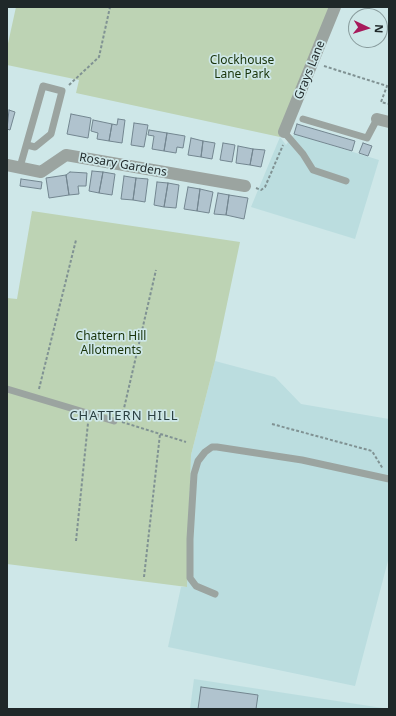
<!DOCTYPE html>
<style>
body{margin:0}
#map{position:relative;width:396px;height:716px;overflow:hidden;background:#cee7e8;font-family:"Noto Sans",sans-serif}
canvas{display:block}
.frame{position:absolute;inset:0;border:8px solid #1f2829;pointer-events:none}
.north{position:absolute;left:348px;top:8px;width:40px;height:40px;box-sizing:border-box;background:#cee7e8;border:1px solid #889b9c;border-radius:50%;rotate:94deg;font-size:11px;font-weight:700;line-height:16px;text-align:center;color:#1f2829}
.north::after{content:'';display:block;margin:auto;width:14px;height:18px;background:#a71a5b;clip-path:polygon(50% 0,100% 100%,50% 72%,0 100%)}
</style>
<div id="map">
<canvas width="396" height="716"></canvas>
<div class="frame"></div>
<div class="north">N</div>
</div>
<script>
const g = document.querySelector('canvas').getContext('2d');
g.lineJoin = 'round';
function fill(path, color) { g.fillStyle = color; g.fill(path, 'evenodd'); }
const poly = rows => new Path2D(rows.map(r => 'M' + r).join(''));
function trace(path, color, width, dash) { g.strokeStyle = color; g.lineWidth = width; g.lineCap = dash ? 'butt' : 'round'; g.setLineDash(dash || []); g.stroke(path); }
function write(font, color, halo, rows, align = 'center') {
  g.font = font + ' "Noto Sans",sans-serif'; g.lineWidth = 3.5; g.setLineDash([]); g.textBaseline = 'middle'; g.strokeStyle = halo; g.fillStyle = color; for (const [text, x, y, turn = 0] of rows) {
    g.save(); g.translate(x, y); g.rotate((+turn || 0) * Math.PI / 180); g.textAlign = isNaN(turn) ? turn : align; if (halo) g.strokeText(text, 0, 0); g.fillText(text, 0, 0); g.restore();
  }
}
const built = poly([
 [294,134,379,160,355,239,251,207,280,137,286,145],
 [215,361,275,377,301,404,389,419,389,557,355,686,168,647,181,587,187,587,191,455],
 [194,679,389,709,190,709]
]);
const green = poly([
 [16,7,331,7,280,137,76,93,79,80,7,65,7,48],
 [32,211,240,242,215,361,191,455,187,587,7,564,7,298,17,299]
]);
const building = poly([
 [9,110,15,112,10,130,7,129,9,110],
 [71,114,91,118,88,138,67,134,71,114],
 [118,119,125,120,122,143,109,141,112,124,117,125,118,119],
 [93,120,112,124,109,141,97,139,98,133,91,131,93,120],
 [134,123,148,125,144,147,131,145,134,123],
 [297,124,355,141,352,151,294,134,297,124],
 [149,130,167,133,164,151,152,149,154,136,148,135,149,130],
 [167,133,185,136,183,148,177,147,176,153,164,151,167,133],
 [191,138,203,141,201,157,188,155,191,138],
 [203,141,215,143,212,159,201,157,203,141],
 [223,143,235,145,232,162,220,160,223,143],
 [363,143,372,146,368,156,359,153,363,143],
 [238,146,253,149,250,165,236,163,238,146],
 [253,149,265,150,261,167,250,165,253,149],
 [92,171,103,172,99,193,89,191,92,171],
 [70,172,87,173,86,186,78,186,79,194,69,195,66,175,70,172],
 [103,172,115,174,112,195,99,193,103,172],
 [66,175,69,195,49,198,46,178,66,175],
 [124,176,136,178,133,200,121,199,124,176],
 [136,178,148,179,145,202,133,200,136,178],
 [21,179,42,182,41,189,20,186,21,179],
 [157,182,168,183,164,207,154,205,157,182],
 [168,183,179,185,176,208,164,207,168,183],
 [188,187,200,189,197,211,184,209,188,187],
 [200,189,213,192,209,213,197,211,200,189],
 [218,193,229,195,226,215,214,214,218,193],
 [229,195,248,198,244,219,226,215,229,195],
 [201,687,258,695,256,709,198,709,201,687]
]);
const path = poly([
 [324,66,387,86,381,102,389,104],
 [69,85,99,57,110,7],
 [256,188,261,190,265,187,283,145],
 [39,389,76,240],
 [122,417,156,270],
 [122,422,186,442],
 [272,424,372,451,383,469],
 [76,541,88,423],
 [144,577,160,434]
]);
const lane = poly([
 [303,119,367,138,377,119],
 [284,132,303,154,313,170,346,181],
 [20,167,43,86,62,91,51,134,35,147,27,145],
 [7,389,114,421],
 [215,594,196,586,190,578,190,539,194,474,198,461,205,452,212,447,217,447,302,460,389,479]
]);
const street = poly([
 [377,119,389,122],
 [284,132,335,7],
 [7,165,41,172,66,155,245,186]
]);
const parkNames = [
 ["Clockhouse",242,61],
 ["Lane Park",242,75],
 ["Chattern Hill",111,337],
 ["Allotments",111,351]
];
const streetNames = [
 ["Grays Lane",310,70,-68],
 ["Rosary Gardens",123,165,10]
];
const neighbourhoodNames = [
 ["CHATTERN HILL",124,416]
];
fill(built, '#bbdddf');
fill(green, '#bdd3b4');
fill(building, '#b0c3ce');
trace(building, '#738690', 1);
trace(path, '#809293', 2, [3, 2]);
trace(lane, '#9ba4a0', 7);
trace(street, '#9ba4a0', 12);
write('12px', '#183309', '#cee7e8', parkNames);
write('12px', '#1f2829', '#cee7e8', streetNames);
g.letterSpacing = '1px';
write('13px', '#2b4041', '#cee7e8', neighbourhoodNames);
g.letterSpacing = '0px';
</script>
